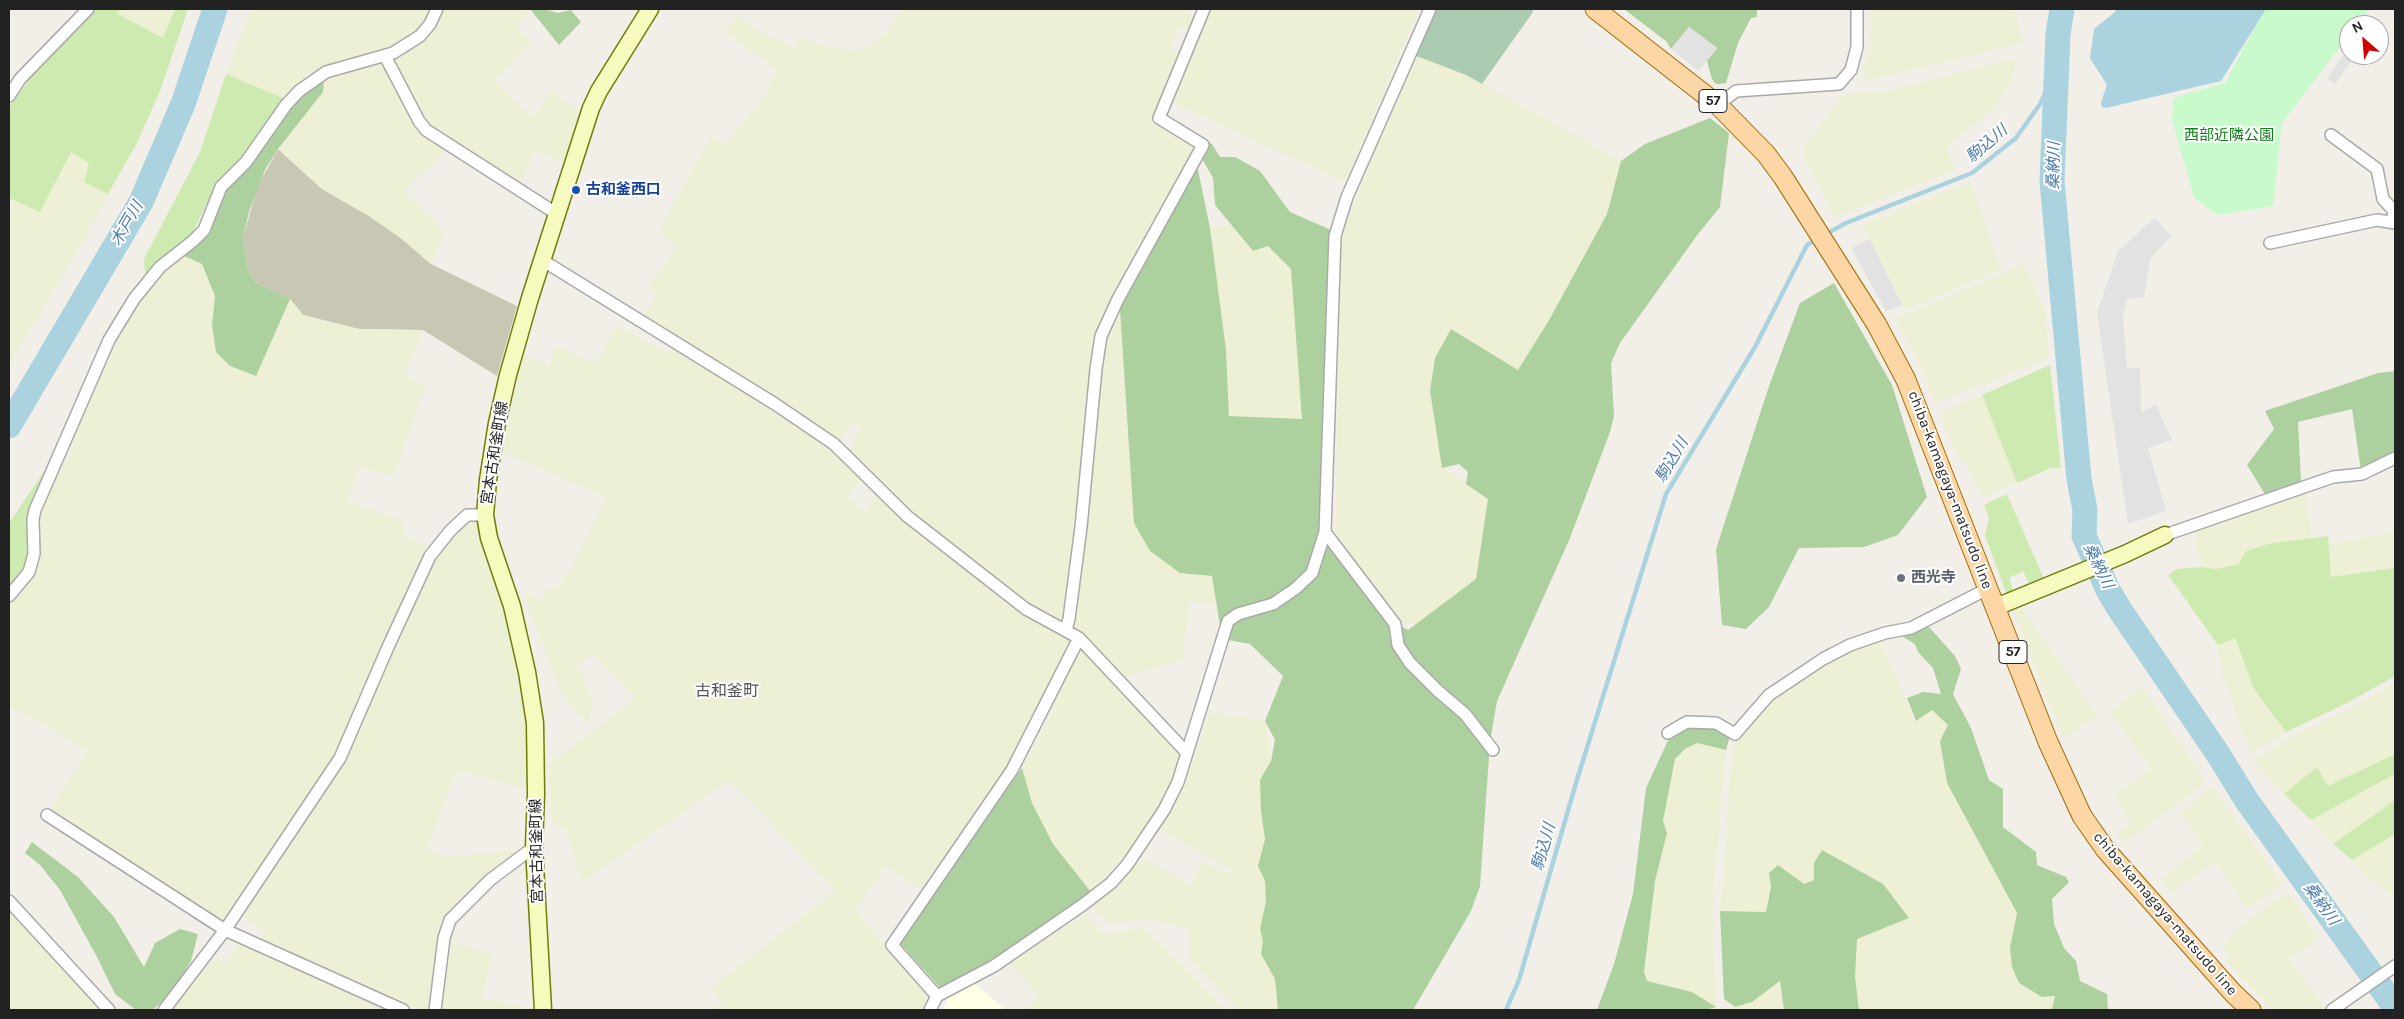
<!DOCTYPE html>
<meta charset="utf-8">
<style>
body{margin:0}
#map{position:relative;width:2404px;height:1019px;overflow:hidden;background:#f2efe9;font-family:Karla,sans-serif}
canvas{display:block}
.frame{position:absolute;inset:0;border:10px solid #222;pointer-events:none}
.north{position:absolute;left:2339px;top:15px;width:50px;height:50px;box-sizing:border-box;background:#fff;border:1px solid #a7a7a7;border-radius:50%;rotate:333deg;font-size:14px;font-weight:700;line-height:20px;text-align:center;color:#222}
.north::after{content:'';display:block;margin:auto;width:18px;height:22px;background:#d40000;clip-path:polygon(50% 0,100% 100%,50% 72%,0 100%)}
</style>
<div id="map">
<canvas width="2404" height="1019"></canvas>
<div class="frame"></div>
<div class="north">N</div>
</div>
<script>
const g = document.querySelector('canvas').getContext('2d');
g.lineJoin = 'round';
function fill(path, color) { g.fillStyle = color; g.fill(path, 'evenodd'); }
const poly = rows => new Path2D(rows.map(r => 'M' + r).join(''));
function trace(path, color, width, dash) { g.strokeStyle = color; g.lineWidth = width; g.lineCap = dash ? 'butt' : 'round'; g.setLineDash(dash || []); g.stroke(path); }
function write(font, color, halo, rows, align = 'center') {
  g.font = font + ' Karla,"Noto Sans JP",sans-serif'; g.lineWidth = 4; g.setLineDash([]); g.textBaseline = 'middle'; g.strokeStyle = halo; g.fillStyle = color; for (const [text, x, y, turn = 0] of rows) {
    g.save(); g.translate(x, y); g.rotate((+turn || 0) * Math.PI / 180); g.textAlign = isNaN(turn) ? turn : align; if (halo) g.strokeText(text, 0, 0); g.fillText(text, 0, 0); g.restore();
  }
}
const education = poly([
 [974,984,1006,1010,943,1010,949,996]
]);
const construction = poly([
 [278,149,322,189,369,216,402,239,431,264,517,306,497,376,423,330,359,329,303,315,290,299,256,283,248,270,243,237,258,186]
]);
const farmland = poly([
 [120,9,175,9,163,38,118,13],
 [251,9,432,9,428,20,418,31,392,48,321,67,308,74,285,99,226,74],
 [443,9,531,10,516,26,531,42,494,82,533,117,553,91,581,112,565,162,534,151,520,185,431,129,420,117,394,66,394,60,397,56,427,40,436,29],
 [902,9,1189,9,1187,13,1195,15,1189,30,1179,25,1170,49,1181,54,1153,121,1197,145,1115,300,1096,331,1089,374,1086,449,1066,619,1058,623,1027,604,909,514,848,453,862,426,849,424,839,442,643,317,657,294,649,285,677,247,659,230,711,136,725,144,765,96,777,70,725,32,737,15,761,33,795,48,798,37,825,46,861,51,884,36],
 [1211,9,1419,9,1345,182,1172,102],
 [1870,9,2015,9,2024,43,1867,80,1862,69,1872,48],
 [1414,55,1466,75,1621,161,1607,214,1548,322,1518,370,1451,329,1442,467,1488,498,1476,579,1419,623,1397,624,1336,533,1340,239],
 [2016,58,2012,81,1994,108,1946,148,1955,170,1835,217,1806,163,1806,144,1843,95,1888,91],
 [383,63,417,124,447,149,403,191,445,232,431,264,402,239,369,216,322,189,278,149,323,92,324,79],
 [71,152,89,163,84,182,108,194,86,236,9,365,9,215,15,201,40,212],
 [1971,182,2001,269,1905,310,1863,224],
 [1231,224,1253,251,1268,246,1291,269,1302,419,1229,416,1226,350,1210,228],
 [182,255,202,264,215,296,212,325,256,376,290,299,303,315,334,323,359,329,423,330,405,375,426,387,419,403,394,477,358,466,347,502,404,521,404,537,428,546,345,734,321,775,220,924,51,808,88,750,9,705,9,605,22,593,34,573,39,552,39,521,43,502,66,459,114,342,163,269],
 [2024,264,2045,311,2049,358,1935,403,1924,374,1896,319],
 [1120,310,1134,523,1169,563,1180,573,1213,576,1216,604,1190,601,1182,661,1119,677,1101,654,1073,627,1104,337],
 [617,326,669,354,674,344,829,446,862,478,848,498,865,512,877,493,1073,639,1009,765,920,889,886,866,855,911,933,997,926,1010,713,1010,722,1004,711,987,836,891,730,780,582,882,566,830,551,819,549,764,636,698,593,654,575,668,583,677,592,702,588,724,561,693,525,599,527,592,540,601,549,587,556,590,573,565,607,497,504,453,507,427,523,354,549,367,556,346,596,363],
 [1982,395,2017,483,1981,497,1970,470,1955,451,1940,413],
 [2306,492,2311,538,2272,543,2239,564,2216,569,2201,567,2194,530],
 [469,519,479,520,480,538,505,609,520,674,525,722,527,789,456,770,427,849,447,857,517,850,463,894,443,921,437,940,428,1010,421,1010,260,940,265,931,241,915,344,762,432,559,452,534],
 [2395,532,2395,568,2331,577,2328,545],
 [2019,604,2098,716,2063,738,2013,610],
 [2235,638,2254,689,2286,732,2252,753,2240,726,2219,661,2218,645],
 [1879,639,1915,721,1932,709,1948,725,1947,783,2017,913,2010,948,2012,967,2019,983,2042,997,2056,996,2052,1010,1859,1010,1855,977,1857,939,1909,918,1814,863,1814,880,1804,884,1778,866,1769,876,1771,887,1766,912,1721,911,1732,753,1736,739,1771,698,1800,678,1852,649],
 [1080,643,1181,754,1173,780,1160,805,1132,847,1091,892,1053,844,1032,803,1022,768,1048,719],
 [2395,682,2395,754,2328,786,2317,767,2284,794,2254,761,2297,734,2352,708],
 [2142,686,2206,782,2125,843,2118,834,2131,822,2114,795,2152,769,2110,712],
 [1209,713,1265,721,1271,761,1261,780,1261,811,1265,839,1258,866,1265,881,1266,901,1260,929,1263,941,1261,954,1275,979,1278,1010,1239,1010,1189,958,1189,927,1145,919,1110,924,1092,907,1143,858,1191,885,1202,862,1232,876,1233,870,1160,830,1192,766],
 [1697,743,1726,750,1712,905,1716,1007,1734,1007,1752,1002,1780,981,1784,1010,1704,1010,1715,1007,1692,992,1647,981,1644,972,1655,881,1667,833,1663,821,1675,758,1685,749],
 [2395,774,2395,800,2333,844,2311,820],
 [2212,787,2283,885,2247,908,2215,862,2170,894,2161,879,2204,845,2180,812],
 [2395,834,2395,898,2364,874,2352,860],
 [2288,892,2319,939,2289,959,2325,1008,2321,1010,2272,1010,2225,960,2230,955,2224,947,2237,928],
 [9,911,101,1010,9,1010],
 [1086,914,1101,934,1145,928,1226,1010,1026,1010,1035,1000,1036,993,1010,963],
 [447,941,492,953,482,998,531,1008,531,1010,438,1010],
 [239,944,390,1010,171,1010,216,956,224,964]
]);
const grass = poly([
 [94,9,120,9,118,14,163,38,175,9,188,9,160,91,137,143,108,194,84,182,89,163,71,152,40,212,9,198,9,107,28,81],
 [226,74,285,99,242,158,216,185,190,238,177,246,145,276,144,259,200,152],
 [2050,365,2061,468,2051,468,2017,483,1982,395],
 [54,457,24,570,9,589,9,523],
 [2007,494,2045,581,2031,588,2023,571,2009,578,2015,594,2008,597,1985,536,1989,518,1984,505],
 [2328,536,2331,577,2395,568,2395,676,2349,702,2286,732,2254,689,2235,638,2218,645,2168,575,2177,569,2201,567,2216,569,2239,564,2246,551,2272,543],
 [2395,754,2395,774,2311,820,2284,794,2317,767,2328,786],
 [2395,800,2395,834,2352,860,2333,844]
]);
const forest = poly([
 [530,9,544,9,558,13,571,10,581,22,559,45],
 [1624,9,1757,9,1757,17,1751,18,1738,43,1726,83,1720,84,1716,84,1712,79,1707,61,1717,48,1689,27,1671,49,1667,42],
 [324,79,323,92,278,149,266,168,249,212,243,237,248,270,256,283,290,299,256,376,230,366,216,352,212,325,215,296,202,264,182,255,197,245,206,234,216,208,226,190,290,108,302,94],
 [1710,118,1729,133,1720,207,1698,234,1620,343,1611,363,1614,416,1610,432,1570,538,1497,701,1490,742,1480,886,1471,911,1413,1010,1278,1010,1275,979,1261,954,1263,941,1260,929,1266,901,1265,881,1258,866,1265,839,1261,811,1260,780,1271,761,1275,740,1265,721,1283,676,1250,644,1222,639,1212,576,1180,573,1150,551,1134,523,1120,310,1197,165,1210,228,1226,350,1229,416,1302,419,1291,269,1268,246,1253,251,1215,205,1213,178,1201,157,1201,140,1212,144,1220,157,1235,157,1260,171,1290,212,1331,230,1321,530,1397,624,1408,630,1476,579,1488,499,1466,484,1468,472,1459,464,1442,468,1430,391,1435,358,1451,329,1518,370,1548,322,1607,214,1621,161,1645,144],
 [1834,283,1892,385,1927,497,1898,535,1864,547,1799,548,1769,607,1746,629,1722,625,1716,549,1769,386,1800,303],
 [2395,371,2395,454,2361,471,2352,409,2298,422,2301,482,2265,494,2247,465,2274,429,2265,411,2378,373],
 [1929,627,1955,656,1961,669,1953,694,1971,728,1989,780,2003,789,2003,827,2036,852,2037,865,2066,877,2069,882,2052,899,2054,924,2064,948,2076,961,2080,981,2107,994,2108,1010,2052,1010,2055,996,2042,997,2019,983,2012,967,2010,948,2017,913,1947,783,1940,741,1948,725,1932,710,1916,721,1907,698,1923,692,1941,694,1933,668,1918,652,1915,644,1903,637],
 [1688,724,1716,727,1730,736,1726,750,1697,743,1685,749,1675,759,1663,821,1667,833,1655,881,1644,972,1647,981,1692,992,1716,1007,1704,1010,1597,1010,1614,964,1633,894,1646,788,1671,734],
 [1022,768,1032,803,1053,844,1091,892,991,963,942,990,900,943],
 [32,842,78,877,114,917,144,967,155,943,180,929,198,934,191,961,171,995,152,1010,136,1010,115,994,96,955,60,890,40,865,25,853],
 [1822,850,1883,884,1909,918,1857,939,1855,977,1859,1010,1784,1010,1780,981,1752,1002,1735,1007,1724,999,1720,911,1766,912,1771,887,1769,873,1778,865,1804,884,1814,880,1814,863]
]);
const cemetery = poly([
 [1436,9,1532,9,1533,12,1482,84,1466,75,1414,55]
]);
const park = poly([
 [2265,9,2369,9,2357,25,2349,25,2349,35,2282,123,2273,206,2217,215,2194,197,2172,120,2173,98,2225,83]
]);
const parking = poly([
 [1689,27,1717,48,1699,71,1671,49],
 [2349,47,2349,55,2356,55,2335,84,2327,78],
 [2155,218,2171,236,2150,259,2144,297,2127,299,2123,317,2127,368,2140,368,2141,412,2156,405,2172,440,2148,448,2166,511,2128,524,2097,313,2118,251],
 [1870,239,1902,305,1886,311,1851,248]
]);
const water = poly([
 [2116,9,2266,9,2221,81,2106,108,2102,107,2101,102,2107,85,2090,58,2094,29,2115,12]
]);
const stream = poly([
 [1826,234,1846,223,1972,173,2016,138,2040,104,2058,67],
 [1506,1010,1519,980,1576,783,1666,494,1755,347,1807,245,1817,239]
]);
const river = poly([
 [2062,9,2058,34,2052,181,2079,479,2085,510,2084,536,2108,590,2120,610,2218,754,2247,801,2395,1007],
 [9,426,141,202,183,104,215,9]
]);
const street = poly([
 [385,56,419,121,426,130,557,214],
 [9,96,20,79,88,9],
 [1718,105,1736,91,1839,84,1851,70,1857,47,1857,9],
 [2331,135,2377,169,2383,199,2394,211,2392,222],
 [2270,243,2377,220,2395,223],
 [542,260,775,404,834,444,907,516,1026,609,1079,638,1187,753],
 [1325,532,1395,624,1398,645,1410,663,1438,691,1465,714,1493,750],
 [2165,535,2333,477,2362,474,2395,458],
 [9,596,29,572,34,554,33,519,35,510,109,340,134,299,160,267,193,241,204,230,221,187,246,162,286,105,299,91,326,72,393,53,420,36,430,24,437,9],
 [1066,630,1069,619,1081,527,1096,369,1101,336,1118,299,1203,145,1159,118,1204,9],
 [1668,733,1687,722,1716,723,1735,734,1769,695,1823,659,1850,645,1885,633,1911,628,1989,588],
 [47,815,225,930,403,1010],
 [9,901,109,1010],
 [937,996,892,945,1012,770,1079,638],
 [164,1010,225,930,340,758,388,647,430,556,450,531,467,515,485,515],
 [435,1010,444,938,450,920,490,880,534,847],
 [930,1010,937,996,994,966,1084,904,1111,883,1127,865,1164,810,1178,782,1228,621,1238,614,1273,604,1295,589,1312,573,1325,532,1335,236,1347,197,1430,9],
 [2332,1010,2395,966]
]);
const secondary = poly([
 [1996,607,2125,554,2165,535],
 [543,1010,534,847,536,794,535,723,527,672,512,606,489,538,485,515,488,480,497,423,508,375,530,298,591,108,599,91,650,9]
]);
const primary = poly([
 [1595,9,1718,105,1766,154,1783,177,1877,325,1906,380,2048,742,2082,816,2105,849,2233,993,2251,1010]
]);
const markers = [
 [576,190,5,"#1a4fb4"],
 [1901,578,5,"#6b7280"]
];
const shields = [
 [1713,101,28],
 [2013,652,28]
];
const shieldNames = [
 ["57",1713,101],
 ["57",2013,652]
];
const parkNames = [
 ["西部近隣公園",2229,136]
];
const transitNames = [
 ["古和釜西口",586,190]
];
const streetNames = [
 ["宮本古和釜町線",495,453,-81],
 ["chiba-kamagaya-matsudo line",1950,490,69],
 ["宮本古和釜町線",537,851,-91],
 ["chiba-kamagaya-matsudo line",2165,914,49]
];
const worshipNames = [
 ["西光寺",1911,578]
];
const waterNames = [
 ["駒込川",1987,144,-40],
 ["桑納川",2054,166,-89],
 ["木戸川",127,224,-60],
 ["駒込川",1672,460,-59],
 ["桑納川",2098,566,64],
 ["駒込川",1544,847,-74],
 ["桑納川",2321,904,54]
];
const neighbourhoodNames = [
 ["古和釜町",727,691]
];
fill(education, '#ffffe5');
fill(construction, '#c7c7b4');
fill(farmland, '#eef0d5');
fill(grass, '#cdebb0');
fill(forest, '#add19e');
fill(cemetery, '#aacbaf');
fill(park, '#c8facc');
fill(parking, '#e2e2e2');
fill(water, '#aad3df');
trace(stream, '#aad3df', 4.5);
trace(river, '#aad3df', 25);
trace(street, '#a9a9a9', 14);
trace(secondary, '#707d05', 19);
trace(primary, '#a06b00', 21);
trace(street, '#fff', 11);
trace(secondary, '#f7fabf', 16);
trace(primary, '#fcd6a4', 19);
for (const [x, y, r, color] of markers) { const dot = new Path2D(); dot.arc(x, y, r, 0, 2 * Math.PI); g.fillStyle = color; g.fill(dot); trace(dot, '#fff', 2); }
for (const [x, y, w] of shields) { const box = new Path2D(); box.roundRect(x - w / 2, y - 11.5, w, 23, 4); g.fillStyle = '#fff'; g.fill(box); trace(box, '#222', 1); }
write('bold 14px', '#222', null, shieldNames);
write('15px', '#0c8416', '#fff', parkNames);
write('bold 15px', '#164399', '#fff', transitNames, 'left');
write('15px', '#222', '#fff', streetNames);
write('bold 15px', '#5b616d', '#fff', worshipNames, 'left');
write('italic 16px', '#4a7aab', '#fff', waterNames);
write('16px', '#555', '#fff', neighbourhoodNames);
</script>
